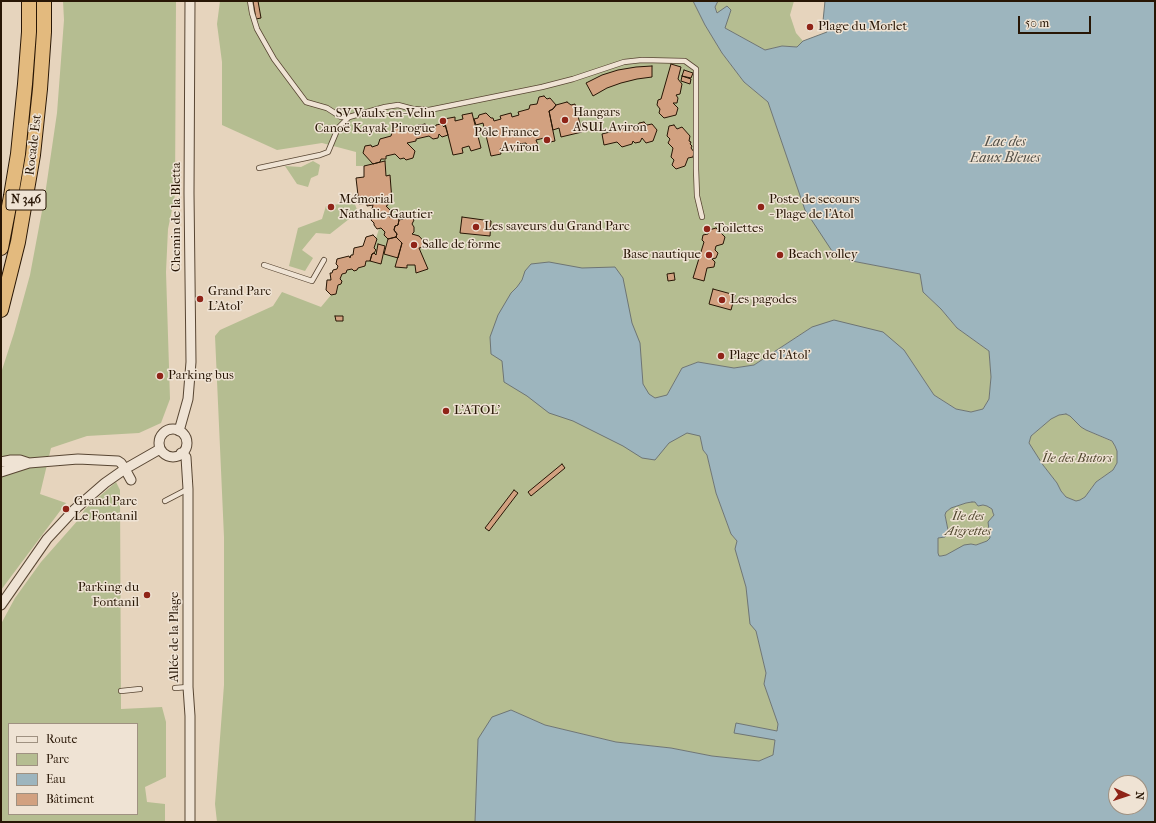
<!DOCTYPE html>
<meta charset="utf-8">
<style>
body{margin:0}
#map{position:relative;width:1156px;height:823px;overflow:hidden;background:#e6d4bd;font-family:"IM FELL French Canon",serif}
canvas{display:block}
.frame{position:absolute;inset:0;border:2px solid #281605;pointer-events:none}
.legend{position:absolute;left:8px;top:723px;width:130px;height:92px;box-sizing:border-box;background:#efe3d4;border:1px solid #9f9181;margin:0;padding:5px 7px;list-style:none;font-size:12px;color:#281605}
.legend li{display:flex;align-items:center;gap:8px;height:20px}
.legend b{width:20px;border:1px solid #9f9181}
.north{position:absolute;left:1108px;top:775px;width:40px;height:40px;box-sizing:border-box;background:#efe3d4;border:1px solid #9f9181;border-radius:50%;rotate:93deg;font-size:11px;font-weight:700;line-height:16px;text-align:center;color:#281605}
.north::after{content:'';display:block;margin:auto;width:14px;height:18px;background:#8f2418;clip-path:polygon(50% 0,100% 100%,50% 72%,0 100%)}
.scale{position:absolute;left:1018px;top:16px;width:73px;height:18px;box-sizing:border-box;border:2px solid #281605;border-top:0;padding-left:5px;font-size:12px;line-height:14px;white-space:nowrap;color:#281605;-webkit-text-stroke:3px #efe3d4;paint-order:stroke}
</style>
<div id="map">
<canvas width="1156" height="823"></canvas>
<div class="frame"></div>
<ul class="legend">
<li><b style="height:5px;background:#efe3d4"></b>Route</li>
<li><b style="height:11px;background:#b5bd91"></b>Parc</li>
<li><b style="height:11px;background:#9db5be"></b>Eau</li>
<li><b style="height:11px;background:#d2a180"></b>Bâtiment</li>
</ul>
<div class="north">N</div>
<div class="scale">50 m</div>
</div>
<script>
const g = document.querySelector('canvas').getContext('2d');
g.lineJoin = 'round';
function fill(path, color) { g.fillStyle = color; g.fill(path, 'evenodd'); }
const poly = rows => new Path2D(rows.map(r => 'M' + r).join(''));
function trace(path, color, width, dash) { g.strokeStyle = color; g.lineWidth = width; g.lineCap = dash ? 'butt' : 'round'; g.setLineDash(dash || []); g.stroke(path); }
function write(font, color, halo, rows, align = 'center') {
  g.font = font + ' "IM FELL French Canon",serif'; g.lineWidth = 3; g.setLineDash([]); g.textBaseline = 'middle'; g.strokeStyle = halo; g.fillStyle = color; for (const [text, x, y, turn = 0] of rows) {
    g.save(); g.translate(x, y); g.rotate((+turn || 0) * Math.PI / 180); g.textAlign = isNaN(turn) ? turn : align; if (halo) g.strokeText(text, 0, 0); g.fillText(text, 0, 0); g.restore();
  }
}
const green = poly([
 [63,1,176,1,175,195,168,229,166,272,170,399,161,423,139,433,87,436,51,448,40,494,66,503,1,590,1,373,14,333,30,275,45,195,57,113,64,20],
 [220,1,693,1,705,25,722,53,744,82,768,102,805,209,852,261,920,274,923,292,941,309,957,328,989,351,991,377,989,399,983,409,971,412,956,409,934,395,904,350,812,327,754,365,734,368,698,362,682,368,667,395,700,436,703,450,707,455,716,493,731,534,737,541,736,549,746,587,749,605,756,631,766,673,764,684,778,724,777,731,736,723,775,740,773,755,759,761,712,756,671,748,616,742,545,725,511,710,478,739,475,822,217,822,215,804,224,685,224,537,215,336,220,330,273,306,282,292,321,307,331,295,326,290,327,280,331,279,330,273,332,273,333,270,337,269,338,266,336,264,337,259,349,256,350,258,351,255,353,254,354,248,363,246,366,237,373,235,376,238,379,229,377,229,374,225,374,223,371,220,375,213,372,209,373,205,367,206,367,203,359,204,356,178,364,177,364,166,356,166,356,152,322,143,277,150,222,125,222,62,217,24],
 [718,1,794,1,790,15,796,33,803,41,797,47,782,46,765,50,725,28,715,7],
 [313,161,320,165,318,175,311,178,308,187,297,184,285,166,301,167],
 [354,202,358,212,330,234,316,233,302,250,313,258,305,271,289,266,298,228,322,219,326,206],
 [1066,414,1070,416,1081,427,1086,430,1113,442,1117,451,1117,463,1113,470,1096,482,1085,497,1080,500,1076,501,1066,497,1061,491,1057,483,1043,465,1029,444,1031,436,1051,419,1059,415],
 [116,482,120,490,121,709,162,707,166,722,166,777,145,787,147,802,165,804,165,822,1,822,1,624,15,598,41,562,79,519,85,509],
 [9,724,137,724,137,814,9,814],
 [972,502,975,502,978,506,983,505,987,506,992,509,993,513,994,515,989,521,990,538,987,541,976,545,973,544,946,555,941,556,939,556,938,553,938,538,945,537,948,530,945,515,946,512,951,508,966,503]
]);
const water = poly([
 [693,1,718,1,715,7,717,13,727,6,731,10,725,28,765,50,782,46,797,47,803,41,827,32,823,21,825,1,1155,1,1155,822,475,822,478,739,492,717,511,710,545,725,616,742,671,748,712,756,759,761,773,755,775,740,734,733,736,723,777,731,778,724,764,684,766,673,756,631,750,624,746,587,735,549,737,541,731,534,716,493,707,455,703,450,700,436,687,433,669,443,655,460,642,458,623,446,573,421,549,413,527,396,504,382,502,361,491,354,490,337,498,315,511,293,517,287,522,280,525,271,531,264,549,262,582,268,615,267,623,278,632,323,640,343,643,384,649,394,655,398,667,395,682,368,698,362,734,368,754,365,812,327,834,320,883,332,904,350,934,395,956,409,971,412,983,409,989,399,991,377,989,351,957,328,941,309,923,292,920,274,852,261,832,251,805,210,768,102,744,82,722,53,705,25,693,1],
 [1066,414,1070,416,1081,427,1086,430,1112,441,1115,446,1117,451,1117,463,1113,470,1096,482,1085,497,1080,500,1076,501,1066,497,1061,491,1057,483,1043,465,1029,443,1031,436,1051,419,1059,415,1066,414],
 [972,502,975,502,978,506,983,505,987,506,992,509,993,513,994,515,988,522,990,538,987,541,976,545,971,544,964,545,946,555,941,556,939,556,938,553,938,538,945,537,948,534,948,530,945,515,946,512,951,508,966,503,972,502],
 [1116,783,1140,783,1140,807,1116,807,1116,783]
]);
const building = poly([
 [253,1,258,1,261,18,256,19,253,1],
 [671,64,681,67,678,79,682,84,680,94,676,95,678,98,677,103,673,103,678,108,676,115,664,118,659,113,660,109,657,105,658,100,661,99,671,64],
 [652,66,652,77,637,79,621,83,607,88,593,96,586,83,602,75,618,70,636,67,652,66],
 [684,70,693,73,691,78,682,76,684,70],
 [682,76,691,79,690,84,681,81,682,76],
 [544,96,547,99,550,98,556,105,553,109,549,111,555,141,545,143,544,138,536,140,538,145,527,148,526,143,518,144,519,150,509,152,508,147,500,149,501,154,491,156,483,123,476,125,474,119,478,118,479,115,486,113,491,118,493,118,494,121,501,119,500,116,511,113,512,117,519,115,518,112,529,109,530,105,537,104,539,97,544,96],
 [567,102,571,105,575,104,582,132,561,137,559,128,553,130,549,111,553,109,556,105,567,102],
 [472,113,481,148,471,151,469,146,462,148,463,153,453,155,444,119,455,117,455,121,463,119,462,115,472,113],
 [644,122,647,125,652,124,657,130,653,141,646,143,642,138,640,142,635,143,633,141,632,144,622,147,617,142,604,145,602,134,638,125,639,123,644,122],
 [425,124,428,127,432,126,435,129,436,125,441,124,444,127,445,125,448,135,442,137,439,134,438,138,433,139,429,136,416,139,416,141,407,143,415,151,413,158,406,160,404,158,400,159,395,154,386,156,386,159,381,159,380,162,373,164,363,153,365,146,371,145,372,147,378,145,380,139,391,136,393,129,405,126,410,132,414,131,415,126,425,124],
 [674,125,677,129,682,127,690,136,689,141,691,142,690,144,692,146,691,148,694,152,693,157,688,158,685,166,676,169,672,165,674,160,671,157,673,148,668,143,670,139,667,136,669,126,674,125],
 [385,161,386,176,390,175,392,201,359,204,356,178,364,177,364,166,385,161],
 [388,202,388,205,386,206,391,211,389,217,396,215,399,220,398,225,395,226,394,230,397,234,396,237,388,239,384,235,385,232,381,228,377,229,374,225,374,223,371,220,375,212,372,209,373,205,367,206,367,203,388,202],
 [411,217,414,220,412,224,414,227,414,232,412,234,419,236,428,246,419,248,428,269,416,273,415,265,407,265,407,268,395,267,402,243,396,237,397,234,394,230,395,226,398,225,399,220,411,217],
 [462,217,491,221,490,236,460,233,462,217],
 [716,228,725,237,723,244,716,246,715,250,718,253,716,258,712,259,715,262,714,267,707,268,704,281,693,278,704,242,702,240,703,235,708,234,709,230,716,228],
 [373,235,377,239,374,248,376,250,374,253,372,254,370,261,366,261,365,266,358,268,357,270,354,271,352,269,347,270,346,273,342,274,340,279,342,281,341,284,338,285,336,294,331,295,326,290,327,280,331,280,330,273,332,273,333,270,337,269,338,266,336,264,337,259,349,256,350,258,351,255,353,255,354,248,363,246,366,237,373,235],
 [396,237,402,243,398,258,384,254,388,239,396,237],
 [378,244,385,246,381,264,370,261,372,254,374,253,376,255,378,244],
 [674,273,675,280,668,281,667,274,674,273],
 [713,289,735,295,731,310,709,304,713,289],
 [335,316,343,316,343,321,336,321,335,316],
 [562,464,565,468,531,496,528,492,562,464],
 [514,490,518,493,489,531,485,528,514,490]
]);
const service = poly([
 [250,1,252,13,257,29,274,59,306,102,327,108,341,117,349,117],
 [259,168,320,155,328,152,338,128,349,117,385,107,398,105,413,109,429,110,542,87,573,79,624,62,642,60,685,61,696,69,696,169,697,196,702,217],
 [264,265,312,281,324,260],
 [165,501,188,489],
 [175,688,188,687],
 [121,691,140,689]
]);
const minor = poly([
 '159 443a14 14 0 1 1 28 0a14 14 0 1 1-28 0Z',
 [179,431,188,399,191,362,189,193,190,1],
 [181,453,186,457,188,489,188,687,190,716,190,822],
 [1,462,11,460,20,460,29,463],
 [1,472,29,463,78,459,118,461,121,463,125,469,131,480],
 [1,605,47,539,74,510,105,483,125,469,160,449]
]);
const trunk = poly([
 [1,248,11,196,18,154,25,84,29,32,29,1],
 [1,310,18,242,33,155,40,89,44,32,44,1]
]);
const markers = [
 [810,27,4,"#8f2418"],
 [565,120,4,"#8f2418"],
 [443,121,4,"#8f2418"],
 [547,140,4,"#8f2418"],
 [331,207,4,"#8f2418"],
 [761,207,4,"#8f2418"],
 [476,227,4,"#8f2418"],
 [707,229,4,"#8f2418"],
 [414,245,4,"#8f2418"],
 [709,255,4,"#8f2418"],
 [780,255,4,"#8f2418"],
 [200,299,4,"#8f2418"],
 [722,300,4,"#8f2418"],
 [721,356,4,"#8f2418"],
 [160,376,4,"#8f2418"],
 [446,411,4,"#8f2418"],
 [66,509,4,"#8f2418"],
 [147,595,4,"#8f2418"]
];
const shields = [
 [26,200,40]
];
const shieldNames = [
 ["N 346",26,200]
];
const poiNames = [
 ["Plage du Morlet",818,27],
 ["Hangars",573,113],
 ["ASUL Aviron",573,128],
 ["SV Vaulx-en-Velin",435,114,"right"],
 ["Canoë Kayak Pirogue",435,129,"right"],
 ["Pôle France",539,133,"right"],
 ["Aviron",539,148,"right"],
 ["Mémorial",339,200],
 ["Nathalie-Gautier",339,215],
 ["Poste de secours",769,200],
 ["- Plage de l'Atol",769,215],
 ["Les saveurs du Grand Parc",484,227],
 ["Toilettes",715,229],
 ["Salle de forme",422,245],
 ["Base nautique",701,255,"right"],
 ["Beach volley",788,255],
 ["Grand Parc",208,292],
 ["L'Atol'",208,307],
 ["Les pagodes",730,300],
 ["Plage de l'Atol'",729,356],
 ["Parking bus",168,376],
 ["L'ATOL'",454,411],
 ["Grand Parc",74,502],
 ["Le Fontanil",74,517],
 ["Parking du",139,588,"right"],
 ["Fontanil",139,603,"right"]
];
const streetNames = [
 ["Rocade Est",34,145,-83],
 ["Chemin de la Bletta",177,217,-90],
 ["Allée de la Plage",175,637,-90]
];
const parkNames = [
 ["Île des Butors",1077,459],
 ["Île des",968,517],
 ["Aigrettes",968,532]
];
const waterNames = [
 ["Lac des",1005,143],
 ["Eaux Bleues",1005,159]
];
fill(green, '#b5bd91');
fill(water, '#9db5be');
trace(water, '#6e7574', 1);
fill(building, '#d2a180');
trace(building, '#281605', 1);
trace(service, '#584633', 6);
trace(minor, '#584633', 11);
trace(trunk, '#281605', 16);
trace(service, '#efe3d4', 4.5);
trace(minor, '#efe3d4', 9);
trace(trunk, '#e3ba7e', 14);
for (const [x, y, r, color] of markers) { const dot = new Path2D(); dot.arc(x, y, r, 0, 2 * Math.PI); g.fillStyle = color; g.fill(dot); trace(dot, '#efe3d4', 1.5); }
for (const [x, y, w] of shields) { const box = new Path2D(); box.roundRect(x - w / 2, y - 10, w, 20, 3); g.fillStyle = '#efe3d4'; g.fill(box); trace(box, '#281605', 1); }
write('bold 12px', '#281605', null, shieldNames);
write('13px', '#281605', '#efe3d4', poiNames, 'left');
write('13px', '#281605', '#efe3d4', streetNames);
write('italic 13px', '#52482f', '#efe3d4', parkNames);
write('italic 14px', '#514e46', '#efe3d4', waterNames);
</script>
